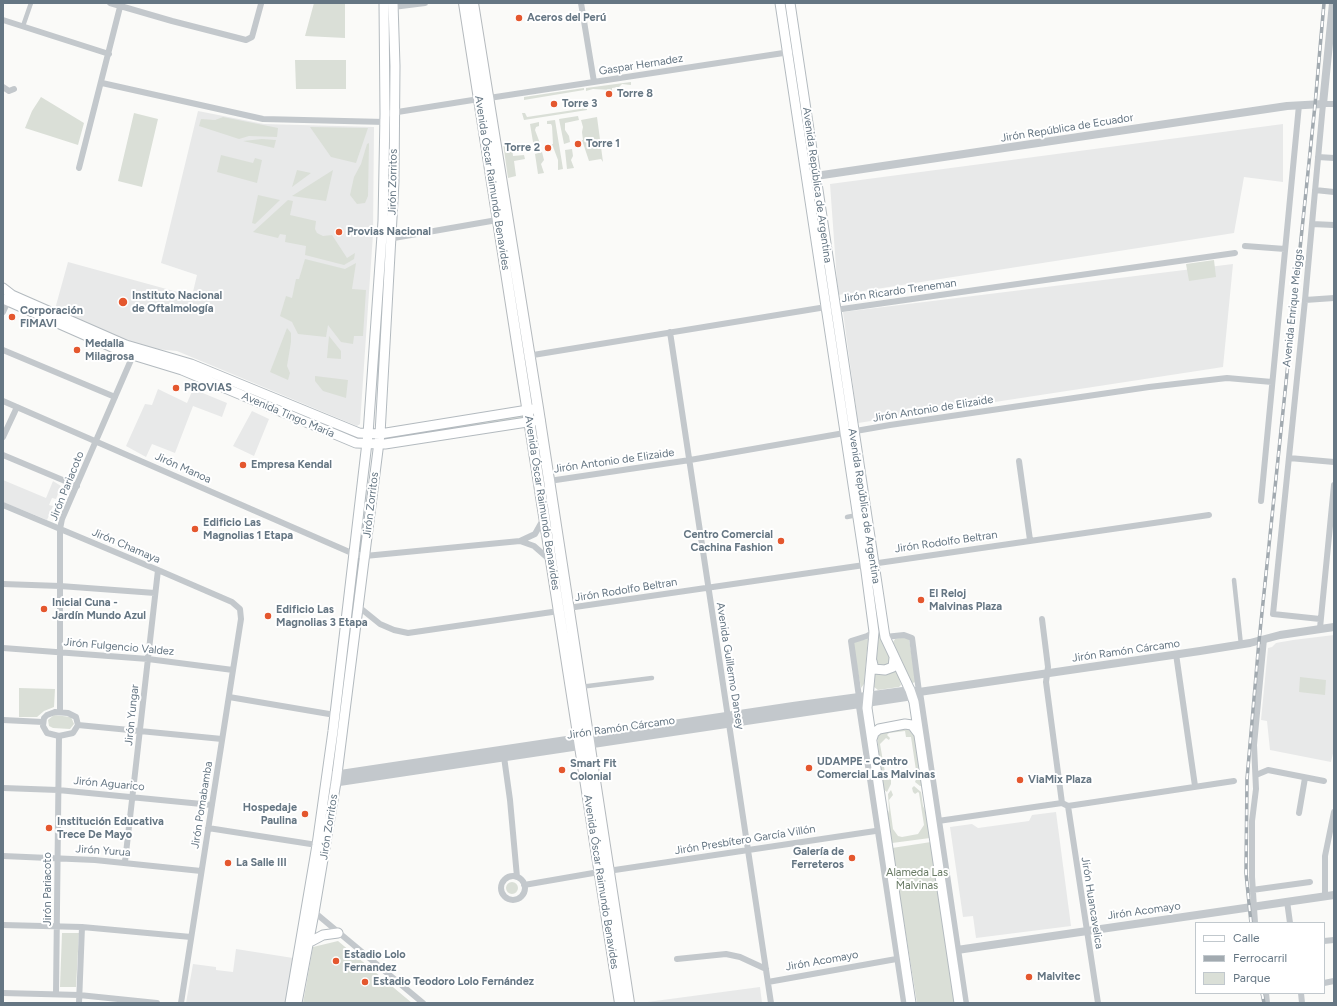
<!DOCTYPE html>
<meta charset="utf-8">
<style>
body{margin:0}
#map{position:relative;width:1337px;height:1006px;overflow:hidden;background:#fafaf8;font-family:Figtree,sans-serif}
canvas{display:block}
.frame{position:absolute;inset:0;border:4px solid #657683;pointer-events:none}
.legend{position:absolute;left:1195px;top:922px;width:130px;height:72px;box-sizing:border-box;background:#fff;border:1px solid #c1c8cd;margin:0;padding:5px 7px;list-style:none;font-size:12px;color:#657683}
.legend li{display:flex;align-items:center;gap:8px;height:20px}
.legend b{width:20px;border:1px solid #c1c8cd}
</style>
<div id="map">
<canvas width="1337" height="1006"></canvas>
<div class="frame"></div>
<ul class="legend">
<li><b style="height:5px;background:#fff"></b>Calle</li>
<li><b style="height:5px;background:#a2aab0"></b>Ferrocarril</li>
<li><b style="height:11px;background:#dadfd7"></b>Parque</li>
</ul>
</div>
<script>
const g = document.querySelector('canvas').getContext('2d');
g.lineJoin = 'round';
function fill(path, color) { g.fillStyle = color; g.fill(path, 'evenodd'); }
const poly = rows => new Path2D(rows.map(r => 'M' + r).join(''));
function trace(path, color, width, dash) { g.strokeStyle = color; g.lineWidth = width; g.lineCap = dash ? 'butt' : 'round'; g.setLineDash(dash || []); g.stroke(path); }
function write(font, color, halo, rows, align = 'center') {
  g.font = font + ' Figtree,sans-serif'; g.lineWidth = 4; g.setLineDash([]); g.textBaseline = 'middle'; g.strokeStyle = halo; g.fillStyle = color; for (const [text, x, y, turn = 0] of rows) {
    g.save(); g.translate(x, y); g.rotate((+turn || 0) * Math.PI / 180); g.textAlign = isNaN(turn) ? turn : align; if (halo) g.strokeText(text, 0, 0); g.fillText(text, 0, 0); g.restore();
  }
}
const built = poly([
 [198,111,264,124,374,127,373,234,360,424,357,426,177,351,144,348,55,309,68,262,192,296,197,275,161,263],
 [1283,124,1283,182,1244,177,1234,233,838,295,830,184],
 [1233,264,1223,367,858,423,843,312],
 [158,389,187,403,193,389,227,403,222,417,193,406,175,453,152,444,146,457,126,446,145,404,152,405],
 [252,411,269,419,254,456,233,446],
 [3,480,46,498,53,481,61,486,56,499,52,498,49,505,53,506,47,520,3,502],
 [1334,635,1334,749,1331,762,1270,750,1267,721,1261,720,1268,648,1272,647,1276,643,1293,640],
 [1056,812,1071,926,976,938,973,916,963,917,950,827,972,824,978,828,1029,821,1032,815],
 [236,949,293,958,285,1003,186,1003,193,964,216,967,216,970,233,972],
 [760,987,762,1003,640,1003]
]);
const green = poly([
 [314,3,345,3,345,38,305,36],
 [295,60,346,60,346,89,296,89],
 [631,82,631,85,622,84,619,87,612,88,612,90,593,89,586,91,586,88],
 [584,88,584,90,524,100,524,97],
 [41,97,84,123,78,145,25,128,32,111],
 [587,108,587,110,524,120,522,113,525,113,527,117],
 [134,113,158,119,142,187,118,181],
 [578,116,579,120,565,123,565,130,569,136,570,142,564,144,559,119],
 [223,117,278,128,277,137,249,136,239,139,199,126,201,119,215,120],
 [597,117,603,162,601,159,589,161,582,140,583,140,582,132,583,127,581,120],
 [555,120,563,169,558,170,558,160,552,144,553,144,552,126,551,124,547,124,547,121],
 [539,122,539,126,536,127,535,130,541,146,534,148,530,124],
 [310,127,368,128,356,163,331,157],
 [262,139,276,140,274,148,243,141],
 [511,141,513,156,524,155,525,159,514,161,516,176,508,178,503,143],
 [369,143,368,196,365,203,357,204,350,195,354,177,361,164,367,144],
 [572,149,573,156,571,160,574,168,567,169,565,150],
 [542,152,544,160,541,164,544,173,538,174,535,154],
 [221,155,253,163,255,158,262,160,257,183,217,172],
 [297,170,311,173,292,187],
 [333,170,326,201,292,196],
 [258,195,280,200,255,224,252,223],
 [288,200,293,201,290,215,316,221,315,229,317,233,323,236,332,235,347,258,355,253,354,259,344,265,305,255,306,246,285,242,286,235,280,234,278,238,253,232],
 [305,259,345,269,356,263,352,289,366,290,363,336,354,336,353,344,341,342,328,325,326,337,298,334,292,322,280,316,286,296,292,298,296,279,299,279],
 [1214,260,1216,277,1189,281,1186,264],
 [287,328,291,333,291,342,287,366,290,373,288,380,270,372],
 [329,336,341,351,341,359,327,358],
 [315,376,348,380,346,398,323,391,315,381],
 [524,414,524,418,389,440,389,435],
 [879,632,899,678,901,685,899,687,878,690,874,687],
 [906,637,909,639,916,682,912,683,893,642,895,639],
 [868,639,864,684,861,688,852,641],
 [1300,677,1326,680,1325,695,1299,692],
 [19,688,55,689,54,707,44,711,37,717,19,717],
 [54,715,71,717,74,724,70,729,53,728,49,726,48,720],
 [907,729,910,730,915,734,922,786,920,786,915,782,917,777,911,737,906,737,905,731,889,733,887,735,890,738,889,740,886,738,880,744,886,778,888,780,891,779,891,784,887,792,883,789,877,736,882,733],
 [914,786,921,792,923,806,927,815,930,838,892,843,887,817,889,810,888,794,891,790,893,795,889,800,893,829,898,836,902,837,918,834,924,825,919,793,918,792,915,794,913,792,912,788],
 [931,842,955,1003,917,1003,892,848],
 '506 888a6 6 0 1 1 12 0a6 6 0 1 1-12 0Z',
 [62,933,79,933,76,987,60,987],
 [338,941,412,1003,303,1003,313,947]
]);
const pedestrian = poly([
 [23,26,31,3],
 [847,517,857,515],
 [1234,580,1241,645],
 [580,687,652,678]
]);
const minor = poly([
 [110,3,172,21,246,40,252,37,261,4],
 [581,3,594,82],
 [393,7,425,3],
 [3,20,109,54],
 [102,83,263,119,385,122],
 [3,87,9,91,14,89],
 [489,98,790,52],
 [385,114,479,99],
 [1318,157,1334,158],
 [79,168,121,3],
 [1315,190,1334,192],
 [1312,224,1334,225],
 [388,239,497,220],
 [1245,246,1285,249],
 [1305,300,1334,298],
 [3,312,9,299],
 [670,332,771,1003],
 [3,350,115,397],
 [527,356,826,307,835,310,1235,253],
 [3,401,354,554,365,556,520,541,535,534,544,518],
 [3,437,17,407],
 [3,455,77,486],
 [1289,458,1334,462],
 [1019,461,1030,540],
 [549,481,690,460,890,425,1149,387,1227,378,1272,382],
 [1261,501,1299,105],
 [3,505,158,570,232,602,240,609,241,619,233,670,181,1003],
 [520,541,534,546,550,560],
 [3,584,60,586,155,593],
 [359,607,380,624,394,630,408,633,559,611],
 [568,608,1209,515],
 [1042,619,1048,667,1046,682,1062,803],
 [1320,619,1273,614,1305,300,1323,104,1334,104],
 [1320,628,1334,485],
 [885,637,904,635,912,638,919,692],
 [3,648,148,659,233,670],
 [1176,654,1195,786],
 [229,697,335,715],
 [859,697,851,641,867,636,874,632],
 [55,712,68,713,76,717,78,725,73,733,59,736,47,733,43,726,44,718,47,715,55,712],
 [60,712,60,529,62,519,134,353],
 [3,720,43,722],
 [78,725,222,739],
 [504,757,510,800,517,877],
 [1256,775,1268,770,1324,781],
 [3,788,58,790,212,805],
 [1068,806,1098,1003],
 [1299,813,1305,778],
 [938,821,1062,803,1068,806,1234,781],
 [208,828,317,845],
 [3,856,95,860,201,871],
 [125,862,158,570],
 [608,871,882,830],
 '501 888a12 12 0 1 1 24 0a12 12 0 1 1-24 0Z',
 [524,885,599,872],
 [1252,890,1310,882],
 [1325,896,1325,856,1334,812],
 [1287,901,1290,923],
 [313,911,423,1003],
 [1255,923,1252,877,1252,821,1256,789,1254,745,1264,639],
 [3,925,82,927,191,937],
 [1324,941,1334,940],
 [677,959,726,954,740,957,766,969],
 [768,982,902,958],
 [1324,983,1334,981],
 [3,993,79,995,157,1003],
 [1266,993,1267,1003],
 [1301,993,1302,1003],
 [56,994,59,736],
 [79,1003,82,927]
]);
const tertiary = poly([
 [809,177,1287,106,1323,104,1333,3],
 [919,692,965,1003],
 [859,700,905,1003],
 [327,776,793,706,910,690,919,692,1200,651,1250,643,1280,635,1334,627],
 [326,784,913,696,917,693],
 [957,950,1334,895]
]);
const secondary = poly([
 [780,3,865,564,874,632,867,708,911,1003],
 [790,3,885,637,910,690,914,702,959,1003],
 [3,288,12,295,126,345,191,364,359,433,380,434,534,409],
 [3,299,123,352,182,370,356,443,385,444,540,420],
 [872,661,874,669,885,670,893,667,894,658],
 [872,739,874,733,879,729,905,724,912,725,918,733],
 [308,943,323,935,338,933],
 [290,1003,317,845,333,731,368,434,383,221,385,114,384,3],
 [297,1003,314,913,336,782,380,434,394,182,395,66,393,3]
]);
const primary = poly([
 [464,3,620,1003],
 [473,3,538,408,629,1003]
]);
const rail = poly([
 [1251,923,1246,873,1247,779,1259,641,1315,105,1324,3],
 [1262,993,1264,1003]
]);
const markers = [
 [519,18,4,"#e4572e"],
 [609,94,4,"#e4572e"],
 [554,104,4,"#e4572e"],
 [578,144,4,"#e4572e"],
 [548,148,4,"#e4572e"],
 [339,232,4,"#e4572e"],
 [123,302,5,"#e4572e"],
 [12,317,4,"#e4572e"],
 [77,350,4,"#e4572e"],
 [176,388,4,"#e4572e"],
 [243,465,4,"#e4572e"],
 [195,529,4,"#e4572e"],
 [781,541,4,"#e4572e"],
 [921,600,4,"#e4572e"],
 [44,609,4,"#e4572e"],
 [268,616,4,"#e4572e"],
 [809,768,4,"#e4572e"],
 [562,770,4,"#e4572e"],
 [1020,780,4,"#e4572e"],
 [305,814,4,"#e4572e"],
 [49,828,4,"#e4572e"],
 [852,858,4,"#e4572e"],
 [228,863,4,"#e4572e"],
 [336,961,4,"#e4572e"],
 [1029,977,4,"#e4572e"],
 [365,982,4,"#e4572e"]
];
const poiNames = [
 ["Aceros del Perú",527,18],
 ["Torre 8",617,94],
 ["Torre 3",562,104],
 ["Torre 1",586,144],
 ["Torre 2",540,148,"right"],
 ["Provias Nacional",347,232],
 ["Instituto Nacional",132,296],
 ["de Oftalmología",132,309],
 ["Corporación",20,311],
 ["FIMAVI",20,324],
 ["Medalla",85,344],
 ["Milagrosa",85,357],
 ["PROVIAS",184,388],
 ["Empresa Kendal",251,465],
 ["Edificio Las",203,523],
 ["Magnolias 1 Etapa",203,536],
 ["Centro Comercial",773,535,"right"],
 ["Cachina Fashion",773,548,"right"],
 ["El Reloj",929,594],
 ["Malvinas Plaza",929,607],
 ["Inicial Cuna -",52,603],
 ["Jardín Mundo Azul",52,616],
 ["Edificio Las",276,610],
 ["Magnolias 3 Etapa",276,623],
 ["UDAMPE - Centro",817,762],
 ["Comercial Las Malvinas",817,775],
 ["Smart Fit",570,764],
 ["Colonial",570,777],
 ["ViaMix Plaza",1028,780],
 ["Hospedaje",297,808,"right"],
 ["Paulina",297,821,"right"],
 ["Institución Educativa",57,822],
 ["Trece De Mayo",57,835],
 ["Galería de",844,852,"right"],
 ["Ferreteros",844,865,"right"],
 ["La Salle III",236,863],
 ["Estadio Lolo",344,955],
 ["Fernandez",344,968],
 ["Malvitec",1037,977],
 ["Estadio Teodoro Lolo Fernández",373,982]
];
const streetNames = [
 ["Gaspar Hernadez",641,65,-9],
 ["Jirón República de Ecuador",1067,128,-9],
 ["Jirón Zorritos",393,182,-89],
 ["Avenida Óscar Raimundo Benavides",492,183,81],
 ["Avenida República de Argentina",817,185,82],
 ["Jirón Ricardo Treneman",899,291,-8],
 ["Avenida Enrique Meiggs",1293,308,-84],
 ["Jirón Antonio de Elizaide",933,409,-9],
 ["Avenida Tingo María",288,415,23],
 ["Jirón Antonio de Elizaide",614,461,-8],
 ["Jirón Manoa",183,468,24],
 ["Jirón Pariacoto",67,486,-68],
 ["Avenida Óscar Raimundo Benavides",542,503,81],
 ["Jirón Zorritos",371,505,-83],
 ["Avenida República de Argentina",864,506,81],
 ["Jirón Rodolfo Beltran",946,542,-8],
 ["Jirón Chamaya",126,546,23],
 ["Jirón Rodolfo Beltran",626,590,-9],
 ["Jirón Fulgencio Valdez",119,647,5],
 ["Jirón Ramón Cárcamo",1126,651,-8],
 ["Avenida Guillermo Dansey",730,666,81],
 ["Jirón Yungar",132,715,-84],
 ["Jirón Ramón Cárcamo",621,728,-8],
 ["Jirón Aguarico",109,784,5],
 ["Jirón Pomabamba",202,805,-81],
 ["Jirón Zorritos",329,827,-81],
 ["Jirón Presbítero García Villón",745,840,-9],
 ["Jirón Yurua",103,851,4],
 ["Avenida Óscar Raimundo Benavides",601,882,81],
 ["Jirón Pariacoto",48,889,-90],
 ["Jirón Huancavelica",1092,903,81],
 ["Jirón Acomayo",1144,911,-8],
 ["Jirón Acomayo",822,961,-10]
];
const parkNames = [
 ["Alameda Las",917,873],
 ["Malvinas",917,886]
];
fill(built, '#e8e9e9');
fill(green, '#dadfd7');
trace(secondary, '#b3babf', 11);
trace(primary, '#b5babe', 12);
trace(pedestrian, '#c3c8cc', 4.5);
trace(minor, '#c3c8cc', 6);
trace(tertiary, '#c3c8cc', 8);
trace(secondary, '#fff', 9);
trace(primary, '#fff', 10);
trace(rail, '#a2aab0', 3.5);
trace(rail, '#fff', 2, [6]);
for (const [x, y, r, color] of markers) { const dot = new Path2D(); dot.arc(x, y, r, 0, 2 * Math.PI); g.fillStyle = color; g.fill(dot); trace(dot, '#fff', 1.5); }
write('bold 11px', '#657683', '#fff', poiNames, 'left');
write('11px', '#657683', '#fff', streetNames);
write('11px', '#687a64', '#fff', parkNames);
</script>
